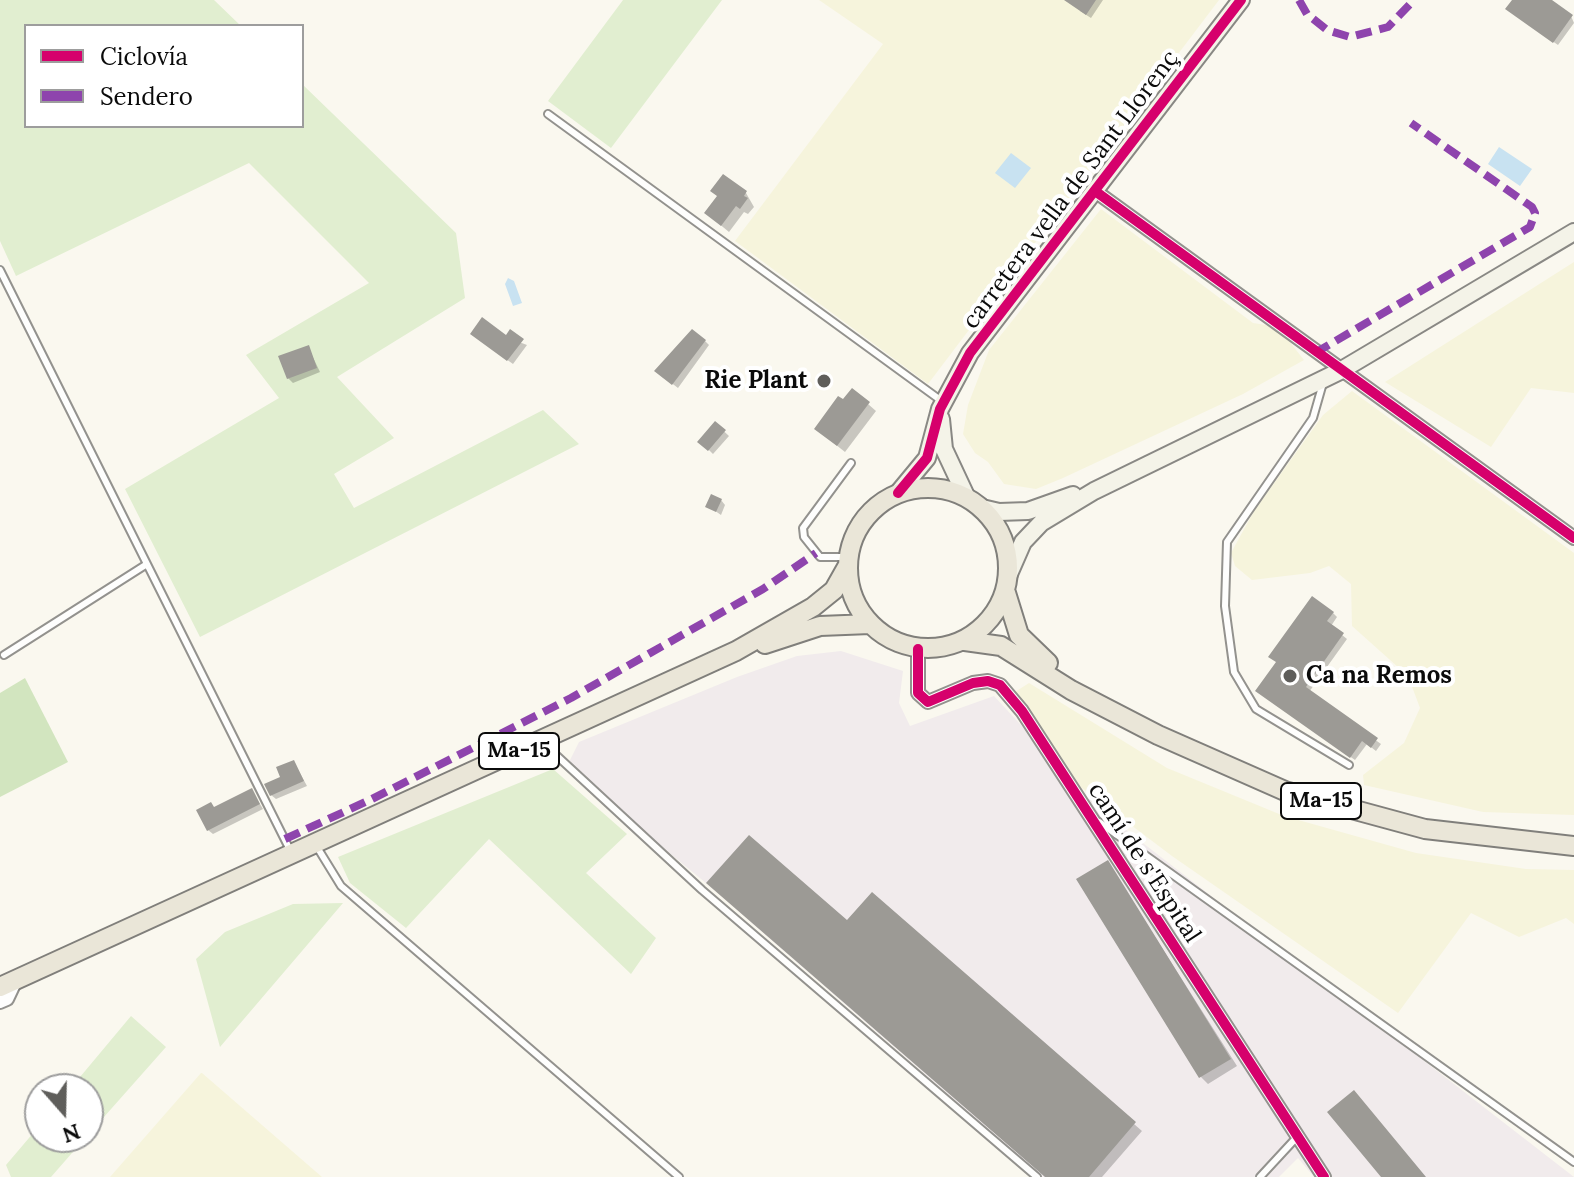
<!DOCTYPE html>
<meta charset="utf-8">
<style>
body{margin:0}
#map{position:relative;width:1574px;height:1177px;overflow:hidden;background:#faf8ef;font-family:Lora,serif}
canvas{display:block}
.legend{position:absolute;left:24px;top:24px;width:280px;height:104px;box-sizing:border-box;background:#fff;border:2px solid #9d9d9d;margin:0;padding:10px 14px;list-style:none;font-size:24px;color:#0b0b0b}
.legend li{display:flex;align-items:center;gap:16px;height:40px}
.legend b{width:40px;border:2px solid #9d9d9d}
.north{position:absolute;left:24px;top:1073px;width:80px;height:80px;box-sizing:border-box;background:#fff;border:2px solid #9d9d9d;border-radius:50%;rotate:160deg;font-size:22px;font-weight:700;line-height:32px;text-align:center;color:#0b0b0b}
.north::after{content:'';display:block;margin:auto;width:28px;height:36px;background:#5f5e5b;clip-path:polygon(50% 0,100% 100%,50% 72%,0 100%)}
</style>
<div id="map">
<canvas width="1574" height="1177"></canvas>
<ul class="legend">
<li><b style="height:10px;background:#d6006c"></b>Ciclovía</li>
<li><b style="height:10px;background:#8e44ad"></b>Sendero</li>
</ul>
<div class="north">N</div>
</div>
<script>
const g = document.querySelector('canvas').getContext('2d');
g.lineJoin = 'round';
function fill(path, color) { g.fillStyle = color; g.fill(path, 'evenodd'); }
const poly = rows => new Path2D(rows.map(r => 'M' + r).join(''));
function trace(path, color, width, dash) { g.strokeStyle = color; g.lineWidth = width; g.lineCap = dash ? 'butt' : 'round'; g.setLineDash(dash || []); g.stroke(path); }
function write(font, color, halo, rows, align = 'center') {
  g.font = font + ' Lora,serif'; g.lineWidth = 8; g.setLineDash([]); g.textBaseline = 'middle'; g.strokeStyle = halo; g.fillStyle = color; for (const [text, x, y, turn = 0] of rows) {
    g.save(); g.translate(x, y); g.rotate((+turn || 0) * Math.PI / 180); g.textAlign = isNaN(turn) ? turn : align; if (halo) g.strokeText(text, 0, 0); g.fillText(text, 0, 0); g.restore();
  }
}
const industrial = poly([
 [841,651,903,671,899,703,910,726,994,696,1099,809,1574,1177,1314,1177,1298,1158,1279,1177,1043,1177,706,883,566,768,579,742,737,677,797,656]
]);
const farmland = poly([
 [819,0,1219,0,928,384,735,241,883,44],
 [1101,209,1253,323,1266,325,1285,336,1304,360,1243,394,1063,478,1036,489,1004,484,988,462,975,453,963,434,968,405,989,350],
 [1574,262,1574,393,1531,388,1491,447,1385,382],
 [1352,391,1574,553,1574,815,1483,812,1364,785,1363,775,1404,743,1420,708,1408,676,1352,626,1351,584,1329,566,1310,573,1252,580,1235,566,1231,553,1254,511,1323,415],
 [1029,683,1167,768,1284,816,1416,853,1526,869,1574,870,1574,924,1566,918,1519,937,1471,913,1398,1013,1172,856,1074,782,1015,692],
 [201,1073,202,1073,322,1177,110,1177]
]);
const green = poly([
 [0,0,214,0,241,26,26,26,26,126,302,126,302,84,456,233,465,298,337,377,394,438,334,474,354,508,543,410,579,444,200,637,125,489,279,398,246,355,369,283,249,163,16,276,0,241],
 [623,0,722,0,611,148,548,101],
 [553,769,627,834,586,873,656,938,631,974,489,839,406,928,350,883,338,857],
 [343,903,220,1047,196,959,225,932,293,904],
 [131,1016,166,1047,88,1135,88,1089,70,1089],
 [40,1125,40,1137,86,1137,51,1177,11,1177,6,1165]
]);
const forest = poly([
 [25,678,68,762,0,797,0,693]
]);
const water = poly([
 [1499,147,1532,169,1520,186,1488,164],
 [1011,153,1031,168,1015,188,995,173],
 [508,278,514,281,522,303,513,306,505,284]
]);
const shadow = poly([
 [1080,0,1103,0,1091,18,1080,11],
 [1514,0,1548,0,1571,16,1574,23,1558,45,1512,13],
 [723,176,746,193,754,207,748,214,744,212,729,232,706,213,719,197],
 [506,337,527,345,513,364,477,338],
 [705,341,709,345,678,388,661,375],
 [308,347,320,372,293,383,288,378],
 [868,404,876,411,845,452,816,429],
 [715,423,729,436,713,454,700,441],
 [721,500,725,505,721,515,708,506],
 [1333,613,1337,617,1331,626,1347,639,1309,692,1381,744,1376,751,1367,744,1355,760,1262,695],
 [294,762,307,786,276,799,271,795],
 [252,791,263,809,213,834,208,830,216,809],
 [1108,863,1237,1066,1208,1084,1201,1077],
 [872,895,1142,1131,1102,1177,1046,1177,847,923]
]);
const building = poly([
 [1064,0,1096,0,1086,15],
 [1512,0,1552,0,1573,15,1553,43,1505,9],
 [723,174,747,191,744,196,748,198,740,209,736,206,721,226,704,213,717,196,710,191],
 [482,317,506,335,510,329,524,339,507,361,470,334],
 [692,329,706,340,672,385,654,371],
 [309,345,317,368,287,379,278,356],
 [852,388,870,402,837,446,814,429,838,396,843,399],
 [715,421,726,430,708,451,697,442],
 [711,494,722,499,716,512,705,507],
 [1312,596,1334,612,1327,621,1344,633,1306,687,1378,738,1371,748,1362,741,1350,758,1255,691,1276,662,1268,657],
 [294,760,304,781,270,796,264,784,280,777,276,767],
 [252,788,260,804,207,831,196,810,211,802,214,807],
 [749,835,847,920,872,892,1136,1122,1089,1177,1045,1177,706,883],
 [1108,860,1231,1059,1199,1078,1076,879],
 [1354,1090,1426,1177,1381,1177,1327,1112]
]);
const lane = poly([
 [548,114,943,402],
 [0,270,290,850],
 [1323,383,1313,418,1227,542,1225,606,1234,672,1256,709,1349,765],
 [849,557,820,557,804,537,803,528,851,463],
 [4,655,147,564],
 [543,743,702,890,1037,1177],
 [1099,822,1574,1162],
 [317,847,341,886,679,1177],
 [1260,1177,1297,1137]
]);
const street = poly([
 [1095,191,1574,538],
 [918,649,918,693,928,702,973,683,988,681,1000,685,1022,711,1324,1177],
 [0,1002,7,999,16,980]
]);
const secondary = poly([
 [941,419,944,449,966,496],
 [898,493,927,458,940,409,970,353,1241,0],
 [982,508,999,512,1028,511,1073,495],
 [1009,574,1023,542,1041,523,1094,491,1340,371,1574,232]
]);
const primary = poly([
 '848 568a80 80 0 1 1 160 0a80 80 0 1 1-160 0Z',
 [1006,593,1019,635,1048,663],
 [965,641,1001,646,1071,690,1158,735,1285,791,1425,829,1574,846],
 [765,644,820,626,870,624],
 [0,987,736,651,813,607,834,590,847,567]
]);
const quiet = poly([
 [1299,0,1307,14,1327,30,1350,37,1388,27,1414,0],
 [1315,353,1530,227,1535,213,1532,207,1411,123],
 [285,839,372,799,571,698,763,589,816,553]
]);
const cycleway = poly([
 [1095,191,1574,538],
 [898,493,927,458,940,409,970,353,1241,0],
 [918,649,918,693,928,702,973,683,988,681,1000,685,1022,711,1324,1177]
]);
const markers = [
 [824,381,8,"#5f5e5b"],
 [1290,676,8,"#5f5e5b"]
];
const shields = [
 [519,751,80],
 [1321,801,80]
];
const shieldNames = [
 ["Ma-15",519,751],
 ["Ma-15",1321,801]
];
const streetNames = [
 ["carretera vella de Sant Llorenç",1071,190,-53],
 ["camí de s'Espital",1144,863,57]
];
const poiNames = [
 ["Rie Plant",808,381],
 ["Ca na Remos",1306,676,"left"]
];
fill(industrial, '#f1ebec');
fill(farmland, '#f6f4dc');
fill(green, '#e1eed0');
fill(forest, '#d2e5bf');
fill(water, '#c8e2f1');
fill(shadow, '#0003');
fill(building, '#9c9a95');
trace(lane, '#93928e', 10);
trace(street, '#93928e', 16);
trace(secondary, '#898884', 20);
trace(primary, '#807f7b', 22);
trace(lane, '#fefefd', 6);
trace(street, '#fefefd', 12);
trace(secondary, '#f4f3e8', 16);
trace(primary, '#eae6d8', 18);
trace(quiet, '#8e44ad', 8, [16, 8]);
trace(cycleway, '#d6006c', 10);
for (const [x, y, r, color] of markers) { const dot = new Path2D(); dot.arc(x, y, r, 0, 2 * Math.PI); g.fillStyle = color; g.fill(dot); trace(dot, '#fff', 3); }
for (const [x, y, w] of shields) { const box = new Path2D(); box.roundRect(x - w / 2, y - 18, w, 36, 6); g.fillStyle = '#fff'; g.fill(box); trace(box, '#0b0b0b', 2); }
write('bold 22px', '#0b0b0b', null, shieldNames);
write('24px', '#0b0b0b', '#fff', streetNames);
write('bold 24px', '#0b0b0b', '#fff', poiNames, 'right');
</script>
